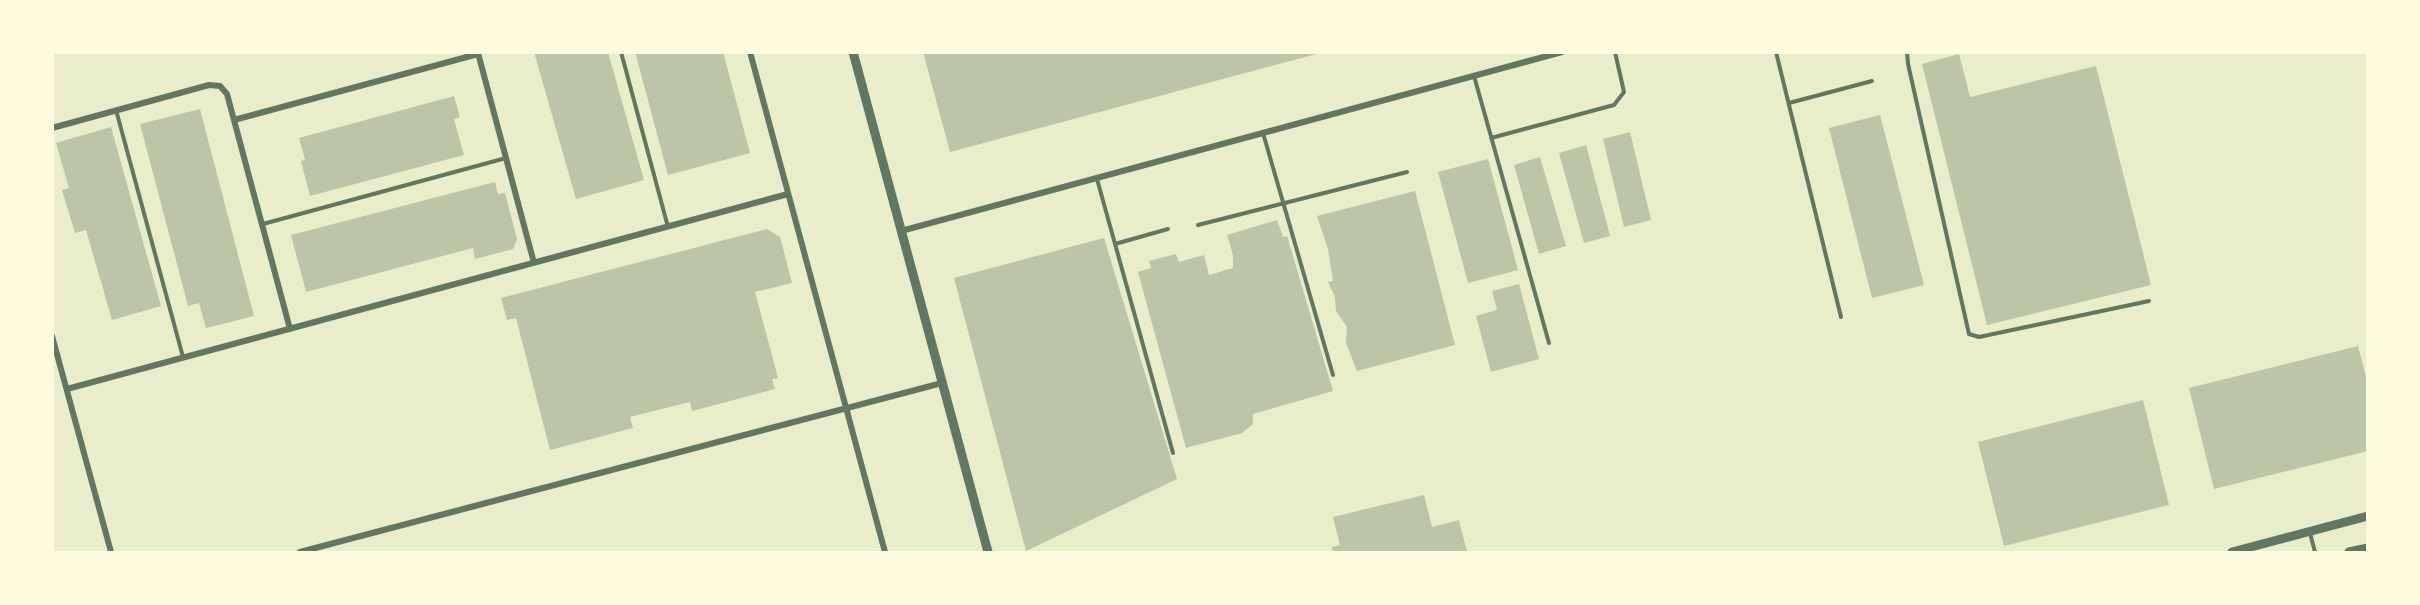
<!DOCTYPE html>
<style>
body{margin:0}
#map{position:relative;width:2420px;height:605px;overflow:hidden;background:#e9edc9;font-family:"Roboto Condensed",sans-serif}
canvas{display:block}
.frame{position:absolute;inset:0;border:54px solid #fefae0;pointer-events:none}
</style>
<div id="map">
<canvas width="2420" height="605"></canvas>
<div class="frame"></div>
</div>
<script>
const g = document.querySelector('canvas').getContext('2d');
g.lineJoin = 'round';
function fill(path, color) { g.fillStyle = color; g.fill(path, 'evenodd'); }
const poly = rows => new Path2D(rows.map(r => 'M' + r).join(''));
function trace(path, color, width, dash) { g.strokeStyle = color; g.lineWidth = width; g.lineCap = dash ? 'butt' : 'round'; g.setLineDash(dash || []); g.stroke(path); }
const building = poly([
 [534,52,608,52,644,180,576,199],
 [635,52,723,52,750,153,668,175],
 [923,52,1320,52,1320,53,950,152],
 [1959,54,1970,97,2096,66,2151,285,1987,325,1922,64],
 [454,96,460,117,454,119,464,155,310,196,301,161,305,160,299,138],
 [200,109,254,316,206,328,199,303,188,306,140,124],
 [1880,115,1924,285,1872,298,1829,128],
 [111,127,161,306,112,320,86,230,75,233,62,190,69,188,56,143],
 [1630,132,1651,220,1624,227,1603,139],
 [1586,145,1610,236,1584,243,1559,153],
 [1540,157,1566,246,1539,254,1514,165],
 [1488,159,1518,270,1468,283,1438,172],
 [495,182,498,194,505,193,517,239,513,249,475,259,473,248,306,292,291,235],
 [1415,191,1455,345,1357,371,1346,343,1347,327,1336,311,1335,297,1328,282,1333,281,1328,249,1317,216],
 [1277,220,1283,237,1287,236,1333,391,1253,414,1253,424,1242,433,1186,448,1138,272,1151,268,1149,261,1176,254,1179,262,1204,255,1209,275,1233,268,1233,255,1227,235],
 [767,229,780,237,792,283,755,292,778,378,772,379,775,389,692,411,690,402,630,417,633,428,550,450,516,318,507,320,501,298],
 [1104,238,1177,479,1026,551,954,278],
 [1519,284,1539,359,1491,372,1476,316,1497,310,1492,291],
 [2358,346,2368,385,2368,451,2214,489,2189,388],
 [2143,400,2169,505,2004,546,1978,442],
 [1424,495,1432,527,1459,520,1467,552,1333,552,1332,547,1340,545,1333,517]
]);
const service = poly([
 [621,52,668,227],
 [1776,52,1841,317],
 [1907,52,1908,64,1969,334,1979,337,2149,301],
 [1474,76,1549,343],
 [1789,103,1872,81],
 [116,110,183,357],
 [1263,133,1333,375],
 [1491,138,1614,105,1624,92,1615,52],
 [1097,179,1173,453],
 [263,224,506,158],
 [1198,225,1407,172],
 [1115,244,1168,229],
 [2310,533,2315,552]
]);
const minor = poly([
 [750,52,885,552],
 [478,53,534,263],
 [234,120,478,54],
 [52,128,209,85,220,86,227,94,290,329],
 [901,231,1562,52],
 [52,336,111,552],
 [67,389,788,194],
 [300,552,942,383]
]);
const tertiary = poly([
 [853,52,988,552],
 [2232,552,2368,516],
 [2349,552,2368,548]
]);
fill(building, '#bcc5a7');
trace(service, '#617663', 4);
trace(minor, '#617663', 6);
trace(tertiary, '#617663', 9);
</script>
